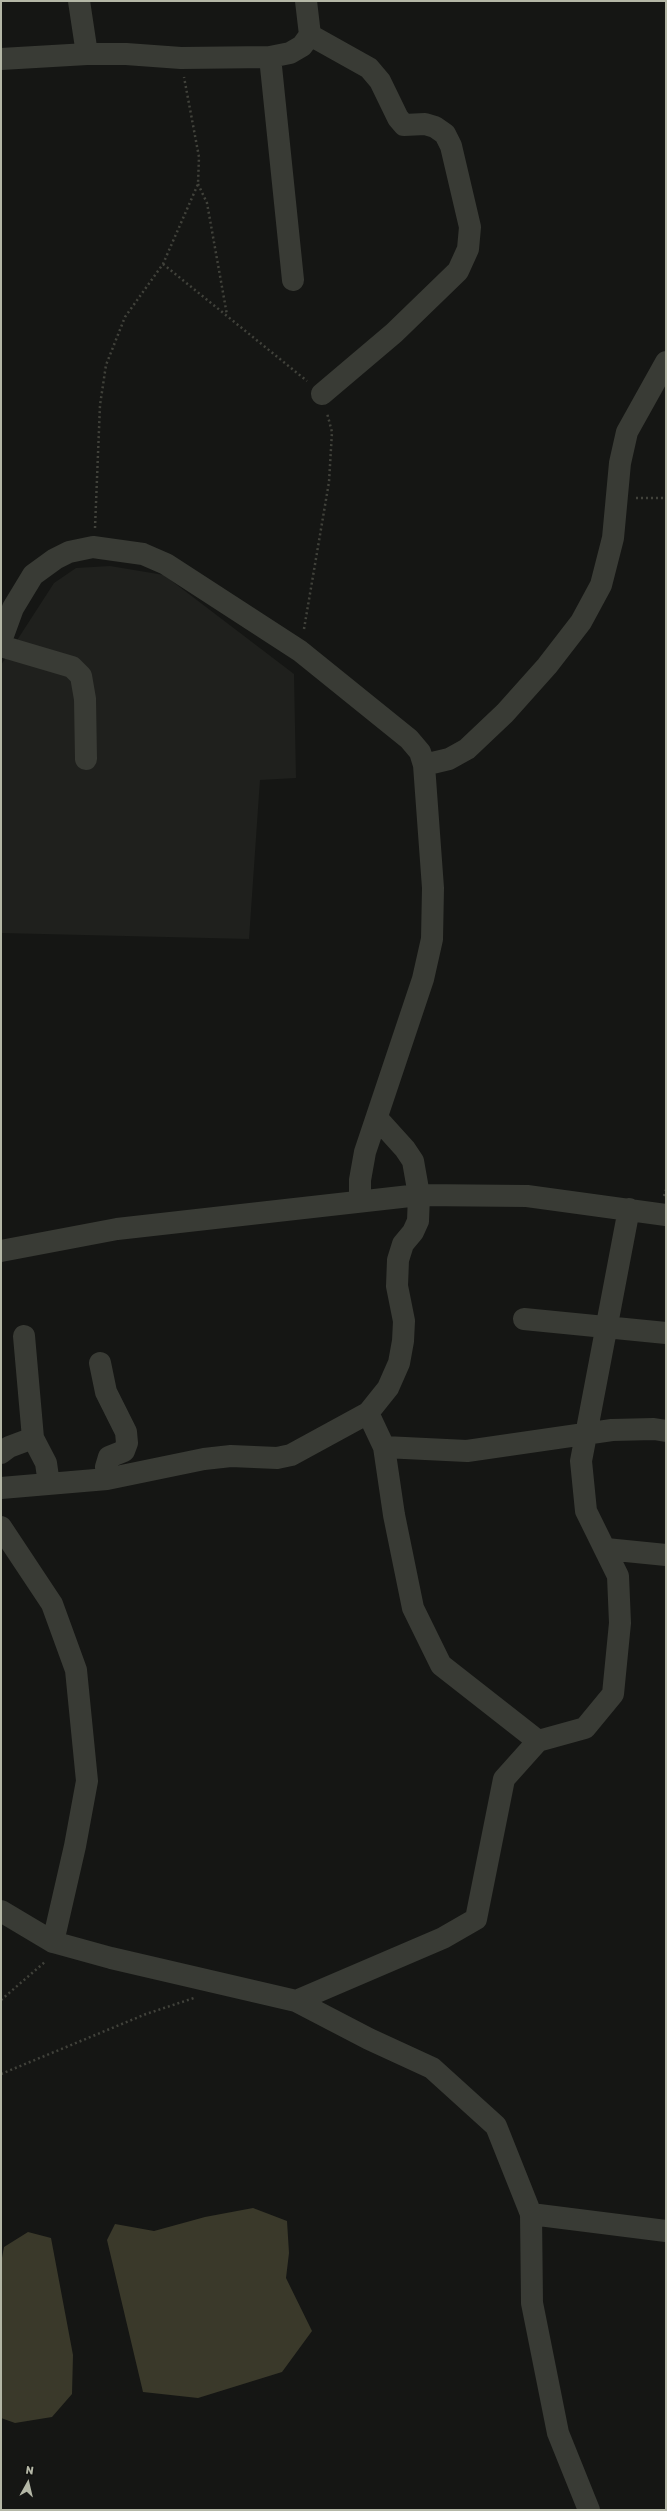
<!DOCTYPE html>
<style>
body{margin:0}
#map{position:relative;width:667px;height:2511px;overflow:hidden;background:#151614;font-family:Rubik,sans-serif}
canvas{display:block}
.frame{position:absolute;inset:0;border:2px solid #b4b7a6;pointer-events:none}
.north{position:absolute;left:8px;top:2463px;width:40px;height:40px;-webkit-text-stroke:3px #10110f;paint-order:stroke;rotate:8deg;font-size:11px;font-weight:700;line-height:16px;text-align:center;color:#b4b7a6}
.north::after{content:'';display:block;margin:auto;width:14px;height:18px;background:#b4b7a6;clip-path:polygon(50% 0,100% 100%,50% 72%,0 100%)}
</style>
<div id="map">
<canvas width="667" height="2511"></canvas>
<div class="frame"></div>
<div class="north">N</div>
</div>
<script>
const g = document.querySelector('canvas').getContext('2d');
g.lineJoin = 'round';
function fill(path, color) { g.fillStyle = color; g.fill(path, 'evenodd'); }
const poly = rows => new Path2D(rows.map(r => 'M' + r).join(''));
function trace(path, color, width, dash) { g.strokeStyle = color; g.lineWidth = width; g.lineCap = dash ? 'butt' : 'round'; g.setLineDash(dash || []); g.stroke(path); }
const built = poly([
 [110,566,164,575,294,674,296,778,260,780,249,939,1,933,1,665,54,583,76,568]
]);
const water = poly([
 [253,2208,287,2221,289,2253,286,2278,312,2331,282,2372,198,2398,143,2392,107,2240,115,2224,154,2231,205,2217],
 [28,2232,51,2238,73,2355,72,2394,52,2417,15,2423,1,2418,1,2263,4,2247]
]);
const path = poly([
 [198,184,207,203,227,315],
 [163,264,307,381],
 [636,498,666,498],
 [95,528,100,405,106,365,125,317,163,264,198,184,199,157,184,77],
 [304,629,329,482,332,432,327,413],
 [664,1196,666,1190],
 [1,2000,46,1961],
 [1,2074,146,2014,194,1998]
]);
const minor = poly([
 [79,1,87,54],
 [310,35,369,68,380,81,398,118,404,125,425,124,435,127,445,134,451,146,470,227,468,249,458,271,394,333,322,394],
 [270,57,293,280],
 [1,59,87,54,126,54,181,58,270,57,290,53,302,46,310,35,306,1],
 [1,641,13,608,33,575,55,559,69,552,93,547,143,554,166,564,300,651,409,739,420,752,424,765,433,888,432,939,423,979,365,1152,360,1180,360,1200],
 [1,646,72,667,81,676,85,699,86,759],
 [424,765,449,759,467,749,505,713,547,666,581,622,601,585,613,538,620,463,627,432,666,362],
 [1,1251,117,1229,419,1195,527,1196,666,1215],
 [524,1319,666,1333],
 [24,1336,33,1438,46,1463,49,1484],
 [100,1363,106,1392,126,1432,127,1443,124,1451,109,1457,106,1467,107,1479],
 [368,1413,384,1447,394,1515,413,1608,441,1665,538,1741],
 [384,1447,467,1451,612,1430,654,1429,666,1431],
 [1,1453,9,1447,33,1438],
 [1,1488,107,1479,204,1459,231,1456,277,1458,291,1455,368,1413,388,1388,399,1363,403,1341,404,1321,397,1286,398,1260,403,1244,413,1232,418,1221,419,1195,413,1161,405,1149,377,1118],
 [1,1527,52,1604,76,1670,87,1781,75,1846,53,1942,1,1911],
 [606,1549,666,1555],
 [53,1942,111,1958,296,2001,443,1938,476,1919,504,1779,538,1741,585,1728,613,1694,620,1623,618,1576,586,1511,581,1461,629,1209],
 [296,2001,369,2039,432,2068,496,2126,531,2214,532,2303,558,2433,589,2510],
 [531,2214,666,2231]
]);
fill(built, '#1f201d');
fill(water, '#3a392a');
trace(path, '#41423b', 2.5, [2, 3]);
trace(minor, '#393b35', 22);
</script>
